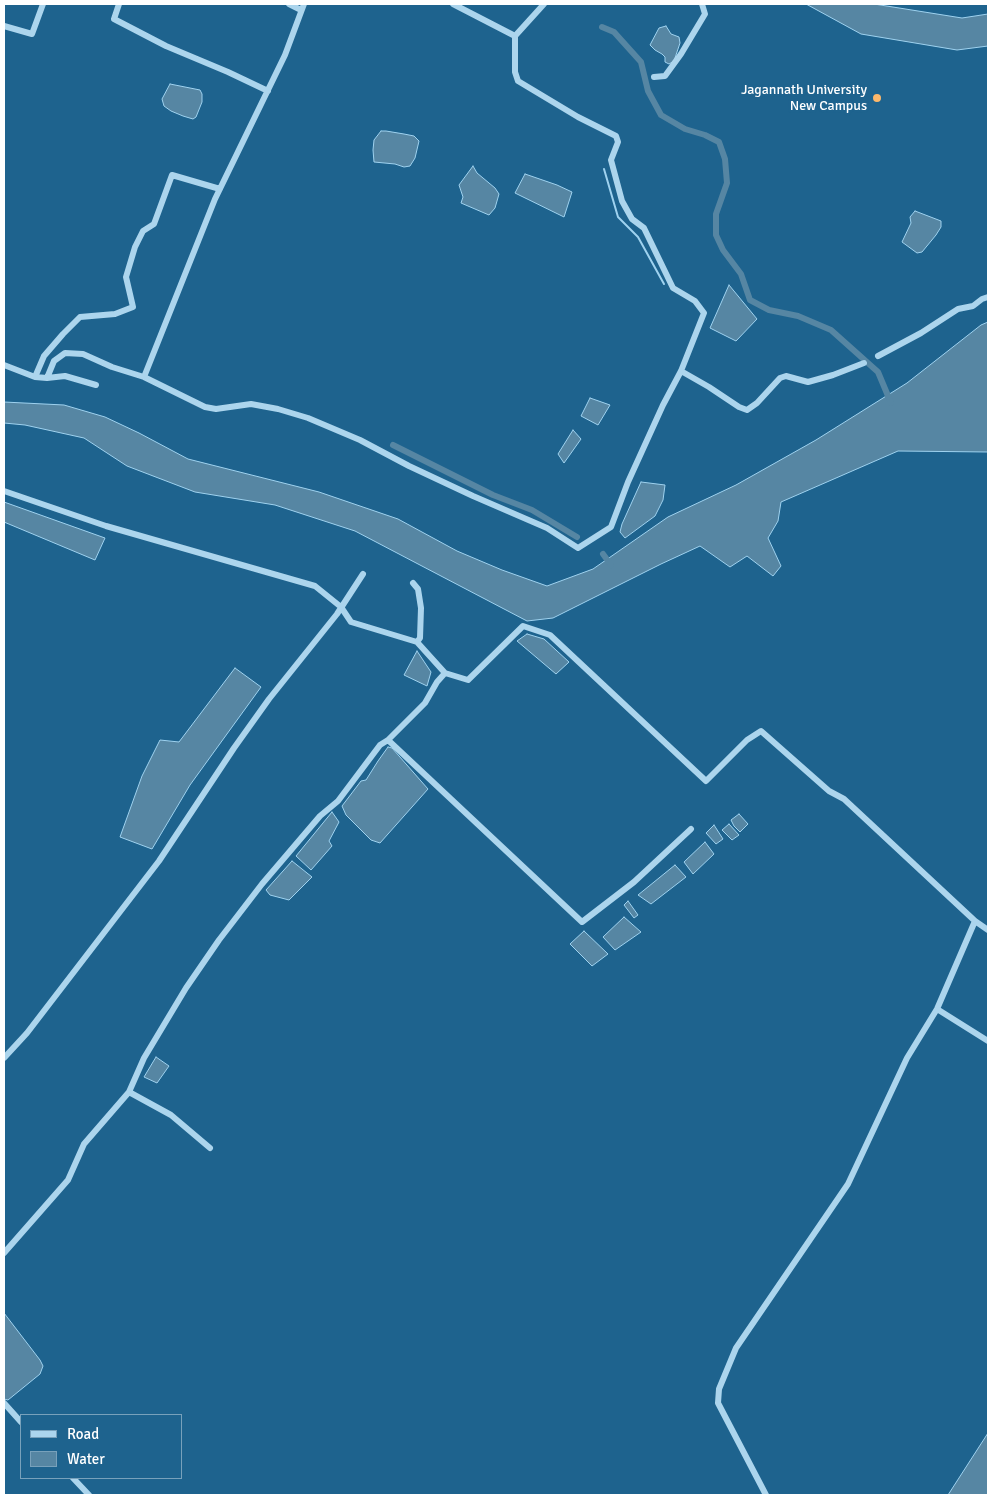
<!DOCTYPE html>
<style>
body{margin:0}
#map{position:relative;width:992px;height:1499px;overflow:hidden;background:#1e638e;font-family:Signika,sans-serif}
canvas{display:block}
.frame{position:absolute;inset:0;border:5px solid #fff;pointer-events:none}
.legend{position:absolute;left:20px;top:1414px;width:162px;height:65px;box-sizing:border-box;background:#1e638e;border:1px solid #78a1bb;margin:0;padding:6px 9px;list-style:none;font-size:15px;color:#fff}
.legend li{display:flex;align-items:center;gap:10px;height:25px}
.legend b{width:25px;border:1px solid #78a1bb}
</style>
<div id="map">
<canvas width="992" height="1499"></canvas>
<div class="frame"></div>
<ul class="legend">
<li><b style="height:6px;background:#acd5ed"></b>Road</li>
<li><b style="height:14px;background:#5686a3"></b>Water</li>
</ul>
</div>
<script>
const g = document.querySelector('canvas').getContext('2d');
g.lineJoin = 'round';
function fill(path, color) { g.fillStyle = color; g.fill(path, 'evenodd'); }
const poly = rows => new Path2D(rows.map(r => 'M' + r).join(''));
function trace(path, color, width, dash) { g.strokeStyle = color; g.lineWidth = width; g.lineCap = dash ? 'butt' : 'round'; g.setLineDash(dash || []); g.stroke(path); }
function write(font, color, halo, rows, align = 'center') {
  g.font = font + ' Signika,sans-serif'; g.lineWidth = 5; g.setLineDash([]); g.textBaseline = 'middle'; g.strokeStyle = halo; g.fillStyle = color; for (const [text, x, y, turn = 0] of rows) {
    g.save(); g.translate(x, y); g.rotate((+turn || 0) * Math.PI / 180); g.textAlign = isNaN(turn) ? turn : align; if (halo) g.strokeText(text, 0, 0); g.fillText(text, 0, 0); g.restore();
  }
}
const water = poly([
 [806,4,874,4,962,18,988,14,988,46,957,50,861,34,806,4],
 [666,26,671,34,679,37,680,43,674,61,669,64,665,62,665,57,662,54,655,50,650,45,659,28,666,26],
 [170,84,200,90,202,94,202,102,196,117,193,119,183,116,171,111,164,106,162,99,170,84],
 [381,131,386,131,404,134,414,136,419,141,415,158,410,166,404,167,395,164,374,162,373,150,374,140,381,131],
 [473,166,477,173,495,188,499,194,495,208,489,215,461,203,463,197,459,185,473,166],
 [525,174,557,185,572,192,564,217,515,193,525,174],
 [915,211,941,221,941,227,936,235,922,252,917,253,902,242,911,223,910,217,915,211],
 [729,285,757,319,736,341,710,328,729,285],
 [988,322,988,452,898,451,781,502,778,521,768,538,781,566,773,576,747,556,730,567,700,546,661,564,553,618,527,621,355,531,275,505,195,492,127,466,84,438,25,425,4,423,4,402,64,405,105,417,139,433,188,459,319,492,398,519,457,551,502,570,547,586,593,569,668,517,736,485,816,440,907,383,981,325,988,322],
 [590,398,610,405,598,425,581,416,590,398],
 [573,430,581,439,564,463,558,454,573,430],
 [641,482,665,485,663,500,655,516,625,538,620,532,622,524,641,482],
 [4,502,105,538,95,560,4,522,4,502],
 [527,634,544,639,569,662,556,674,517,641,527,634],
 [417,651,431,672,427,686,404,675,417,651],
 [235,668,261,687,190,785,152,849,120,837,142,776,160,740,179,742,235,668],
 [388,747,392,748,428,789,380,843,371,840,346,815,342,806,361,781,366,780,378,761,388,747],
 [332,812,339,822,329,841,332,846,311,870,296,856,332,812],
 [739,814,748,824,740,832,734,826,731,820,739,814],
 [729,824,739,835,732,840,722,830,729,824],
 [714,825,723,839,716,844,706,833,714,825],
 [705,842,714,854,693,874,684,862,705,842],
 [292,861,312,877,289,900,270,895,266,890,292,861],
 [675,865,686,877,651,904,638,895,675,865],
 [628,901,638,915,634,918,624,905,628,901],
 [624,917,641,932,615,950,603,937,624,917],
 [584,931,608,954,592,966,570,944,584,931],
 [156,1057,169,1066,157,1083,144,1077,156,1057],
 [4,1313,40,1360,43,1366,40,1374,8,1400,4,1399,4,1313],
 [988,1433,988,1495,948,1495,988,1433]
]);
const stream = poly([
 [604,169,618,217,638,237,664,284]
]);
const canal = poly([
 [602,27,614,32,641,62,648,91,661,115,685,129,705,135,719,142,725,159,727,183,716,214,716,235,723,250,741,274,750,300,769,310,798,316,831,330,878,372,891,403],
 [393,445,493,495,532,510,577,537],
 [603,554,611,565]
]);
const minor = poly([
 [119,4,114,19,166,46,228,72,268,91],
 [289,4,301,10],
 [453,4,515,36],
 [4,26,32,34,43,4],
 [654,77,665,76,681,54,705,14,702,4],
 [878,356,921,333,958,309,973,306,982,299,988,297],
 [4,365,35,377,47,378,54,361,65,353,83,354,112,367,144,377,215,199,285,55,304,4],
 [681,371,709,387,739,407,747,410,757,403,780,378,786,376,808,382,833,375,864,363],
 [35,377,44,356,63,334,80,317,115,314,133,307,126,277,135,247,143,231,154,224,172,175,220,189],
 [144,377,205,407,216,409,251,404,278,409,308,418,360,440,409,466,473,496,547,528,578,548,611,527,628,482,663,405,681,371,704,313,695,301,673,288,644,228,632,219,622,201,611,160,618,142,616,136,578,117,518,81,515,72,515,36,544,4],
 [47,378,65,376,96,385],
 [4,491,106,526,315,586,341,607,351,622,417,642,445,673,468,680,523,626,550,635,706,781,747,740,761,731,829,791,844,799,975,921,988,930],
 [413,583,418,589,421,608,420,638,417,642],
 [388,740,582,922,634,882,691,829],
 [937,1009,988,1041],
 [4,1058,27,1033,159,861,234,748,269,699,337,614,363,574],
 [129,1092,171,1115,210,1148],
 [4,1253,68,1180,84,1144,129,1092,144,1058,186,988,219,940,262,884,320,816,338,801,380,745,388,740,425,703,437,682,445,673],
 [4,1403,21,1422],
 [73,1478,89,1495],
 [766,1495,718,1403,719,1389,736,1348,848,1184,907,1058,937,1009,975,921]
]);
const markers = [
 [877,98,5,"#fcb86b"]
];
const poiNames = [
 ["Jagannath University",867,90],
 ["New Campus",867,106]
];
fill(water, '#5686a3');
trace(water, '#9fd2ef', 1);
trace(stream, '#9fd2ef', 2);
trace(canal, '#5686a3', 6);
trace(minor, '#acd5ed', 6);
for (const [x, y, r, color] of markers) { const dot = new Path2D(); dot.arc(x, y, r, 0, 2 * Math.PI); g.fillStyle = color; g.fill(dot); trace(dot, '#1e638e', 2); }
write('14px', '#fff', '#1e638e', poiNames, 'right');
</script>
